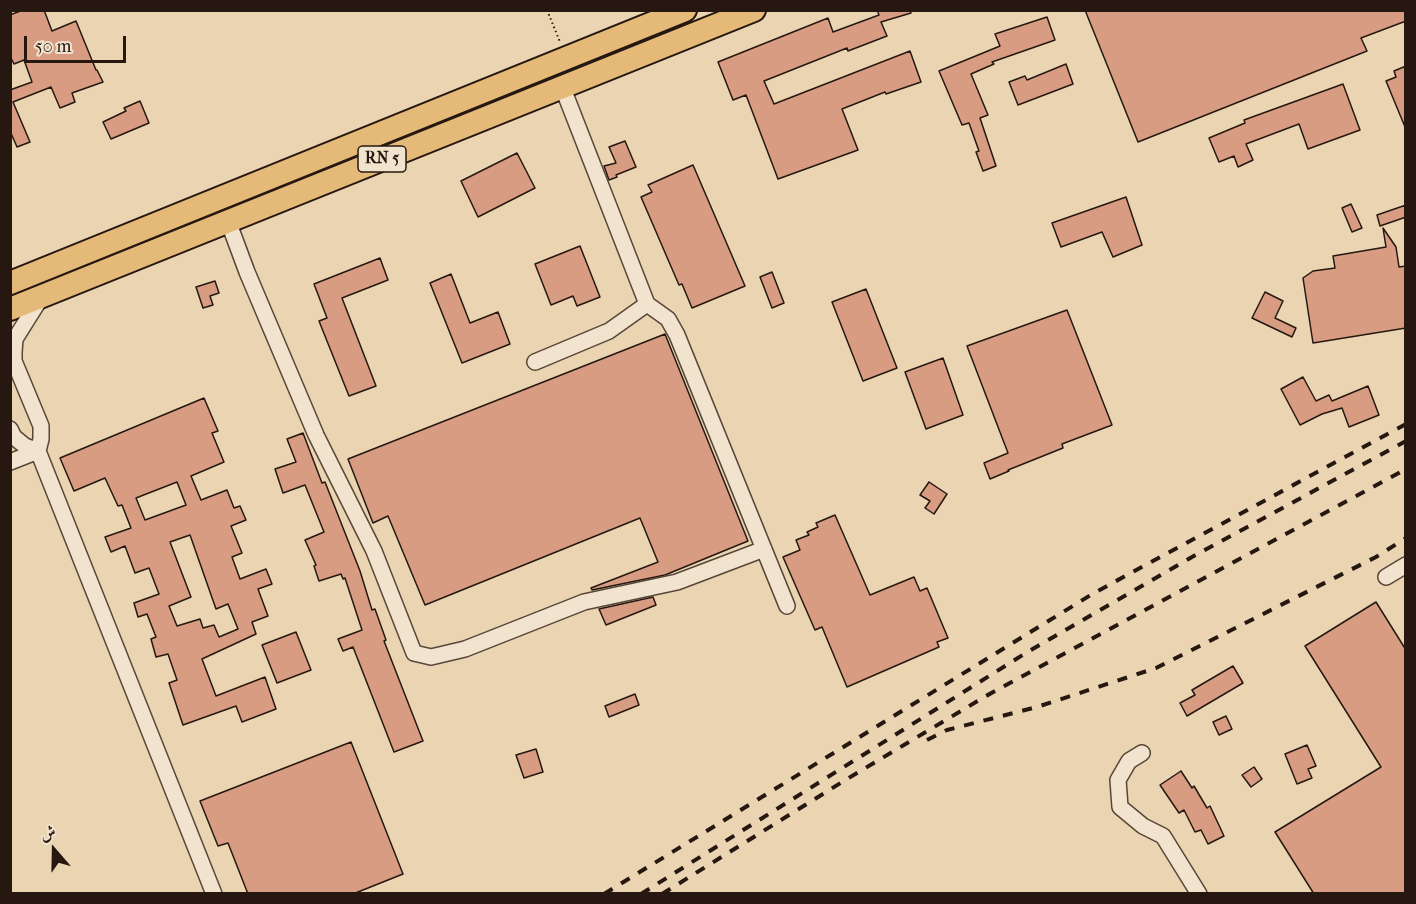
<!DOCTYPE html>
<meta charset="utf-8">
<style>
body{margin:0}
#map{position:relative;width:1416px;height:904px;overflow:hidden;background:#ead4b2;font-family:"IM FELL French Canon",Amiri,serif}
canvas{display:block}
.frame{position:absolute;inset:0;border:12px solid #261810;pointer-events:none}
.north{position:absolute;left:24px;top:820px;width:60px;height:60px;-webkit-text-stroke:4px #f1e3cd;paint-order:stroke;rotate:340deg;font-size:16px;font-weight:700;line-height:24px;text-align:center;color:#261810}
.north::after{content:'';display:block;margin:auto;width:21px;height:27px;background:#261810;clip-path:polygon(50% 0,100% 100%,50% 72%,0 100%)}
.scale{position:absolute;left:24px;top:36px;width:102px;height:27px;box-sizing:border-box;border:3px solid #261810;border-top:0;padding-left:8px;font-size:18px;line-height:21px;white-space:nowrap;color:#261810;-webkit-text-stroke:4px #f1e3cd;paint-order:stroke}
</style>
<div id="map">
<canvas width="1416" height="904"></canvas>
<div class="frame"></div>
<div class="north">ش</div>
<div class="scale">50 m</div>
</div>
<script>
const g = document.querySelector('canvas').getContext('2d');
g.lineJoin = 'round';
function fill(path, color) { g.fillStyle = color; g.fill(path, 'evenodd'); }
const poly = rows => new Path2D(rows.map(r => 'M' + r).join(''));
function trace(path, color, width, dash) { g.strokeStyle = color; g.lineWidth = width; g.lineCap = dash ? 'butt' : 'round'; g.setLineDash(dash || []); g.stroke(path); }
function write(font, color, halo, rows, align = 'center') {
  g.font = font + ' "IM FELL French Canon",serif'; g.lineWidth = 6; g.setLineDash([]); g.textBaseline = 'middle'; g.strokeStyle = halo; g.fillStyle = color; for (const [text, x, y, turn = 0] of rows) {
    g.save(); g.translate(x, y); g.rotate((+turn || 0) * Math.PI / 180); g.textAlign = isNaN(turn) ? turn : align; if (halo) g.strokeText(text, 0, 0); g.fillText(text, 0, 0); g.restore();
  }
}
const building = poly([
 [23,10,44,10,52,31,76,21,96,70,97,70,103,82,72,93,75,102,60,108,51,87,13,102,30,142,17,147,10,131,10,90,32,82,24,60,14,64,10,56,10,15,23,10],
 [877,10,910,10,911,13,881,22,887,36,848,51,847,48,764,81,774,104,910,51,921,82,886,94,885,92,842,109,858,150,778,179,746,95,733,100,718,62,828,18,833,32,879,15,877,10],
 [1085,10,1406,10,1406,21,1361,38,1367,51,1138,142,1085,10],
 [1047,17,1055,40,992,62,994,64,971,74,988,115,980,118,996,166,983,171,976,152,979,151,969,123,962,125,939,71,1000,46,995,34,1047,17],
 [1066,64,1073,84,1018,105,1009,82,1025,76,1027,80,1066,64],
 [1406,66,1405,127,1386,81,1396,77,1394,71,1406,66],
 [1343,84,1360,130,1308,149,1299,124,1246,144,1253,160,1238,167,1234,156,1219,162,1209,138,1245,123,1244,120,1343,84],
 [140,101,149,123,111,139,103,122,126,111,124,108,140,101],
 [625,141,636,167,616,175,617,177,609,180,604,166,616,163,609,147,625,141],
 [517,153,535,188,478,217,461,181,517,153],
 [693,165,745,286,692,308,682,284,679,285,641,197,652,192,648,185,693,165],
 [1126,197,1142,245,1113,257,1102,232,1061,247,1052,223,1126,197],
 [1351,204,1362,228,1352,232,1342,208,1351,204],
 [1406,205,1406,217,1380,226,1377,215,1406,205],
 [1383,228,1396,247,1399,267,1406,266,1406,328,1313,343,1303,278,1313,271,1335,268,1333,256,1386,247,1383,228],
 [580,246,600,297,577,306,573,296,551,305,535,264,580,246],
 [380,258,388,280,342,298,376,386,349,396,319,321,327,318,314,284,380,258],
 [772,272,784,303,772,308,760,277,772,272],
 [451,274,470,323,498,312,510,344,462,363,430,283,451,274],
 [215,281,219,293,210,296,213,305,203,308,196,287,215,281],
 [866,289,897,368,863,381,832,302,866,289],
 [1265,292,1283,301,1275,318,1296,328,1292,337,1252,318,1265,292],
 [1067,310,1112,425,1062,444,1063,448,1008,470,1009,471,990,479,984,463,1008,453,967,346,1067,310],
 [665,334,748,541,665,575,592,590,591,588,658,562,640,518,425,605,388,516,373,523,348,459,665,334],
 [943,358,963,415,926,429,905,372,943,358],
 [1303,377,1316,401,1329,395,1332,401,1368,386,1379,415,1349,427,1342,408,1322,414,1300,425,1281,389,1303,377],
 [204,398,218,431,212,433,224,462,191,476,201,500,227,490,234,508,240,506,246,520,231,526,242,553,232,557,240,579,266,569,272,584,258,589,268,616,252,622,256,634,202,659,216,696,265,677,276,709,242,722,236,706,183,725,169,683,177,680,168,654,156,657,151,639,156,637,147,614,138,617,134,603,159,594,149,568,135,573,125,546,111,552,105,537,131,528,122,505,118,506,105,478,74,491,60,458,204,398],
 [177,482,186,505,145,520,136,498,177,482],
 [190,535,216,609,228,604,238,629,219,637,214,625,203,628,200,619,177,626,169,606,191,597,170,542,190,535],
 [303,433,322,483,325,482,360,571,372,610,375,609,386,640,384,641,423,741,394,752,353,647,343,651,338,639,362,630,345,578,343,579,341,574,319,581,314,566,316,565,305,540,324,532,305,485,283,493,275,469,296,462,287,439,303,433],
 [929,482,947,494,934,514,925,508,930,501,920,495,929,482],
 [835,515,870,595,914,577,920,591,927,588,948,638,937,642,939,647,847,687,822,627,815,630,783,557,800,550,796,540,809,535,807,532,818,527,816,523,835,515],
 [653,597,656,605,606,625,599,609,653,597],
 [1376,602,1406,650,1406,894,1314,894,1275,832,1381,767,1305,646,1376,602],
 [296,632,311,670,277,683,262,645,296,632],
 [1233,666,1243,683,1187,716,1180,703,1195,695,1192,690,1233,666],
 [635,694,639,705,609,717,605,706,635,694],
 [1226,716,1232,729,1219,735,1213,722,1226,716],
 [351,742,403,874,353,894,248,894,228,843,218,846,200,801,351,742],
 [1307,745,1316,766,1308,769,1312,778,1297,784,1285,754,1307,745],
 [536,749,543,772,524,778,516,755,536,749],
 [1254,767,1262,779,1251,787,1242,775,1254,767],
 [1181,771,1192,788,1194,786,1207,808,1210,806,1224,836,1208,844,1201,830,1195,832,1184,810,1179,813,1160,785,1181,771]
]);
const path = poly([
 [547,10,560,42]
]);
const minor = poly([
 [562,86,647,304,668,319,677,335,787,606],
 [228,221,247,272,316,435,374,551,414,653,431,657,465,649,584,602,677,582,764,549],
 [42,296,15,339,14,352,14,361,41,426,41,439,38,451,214,894],
 [535,362,609,331,647,304],
 [10,429,14,437,25,446,38,451],
 [10,462,38,451],
 [1386,577,1406,565],
 [1142,753,1129,761,1118,780,1120,807,1143,826,1163,836,1199,894]
]);
const highway = poly([
 [10,283,685,10],
 [10,309,754,10]
]);
const rail = poly([
 [927,740,947,730,1037,707,1156,668,1376,557,1406,538],
 [604,894,1094,593,1406,424],
 [641,894,1029,651,1192,557,1406,441],
 [662,894,847,779,986,696,1406,469]
]);
const shields = [
 [382,159,48]
];
const shieldNames = [
 ["RN 5",382,159]
];
fill(building, '#d79c81');
trace(building, '#261810', 1.5);
trace(minor, '#574738', 18);
trace(highway, '#261810', 26);
trace(path, '#261810', 2, [1.5, 3]);
trace(minor, '#f1e3cd', 15);
trace(highway, '#e5ba79', 22);
trace(rail, '#261810', 4, [10, 10]);
for (const [x, y, w] of shields) { const box = new Path2D(); box.roundRect(x - w / 2, y - 13, w, 26, 4.5); g.fillStyle = '#f1e3cd'; g.fill(box); trace(box, '#261810', 1.5); }
write('bold 16px', '#261810', null, shieldNames);
</script>
